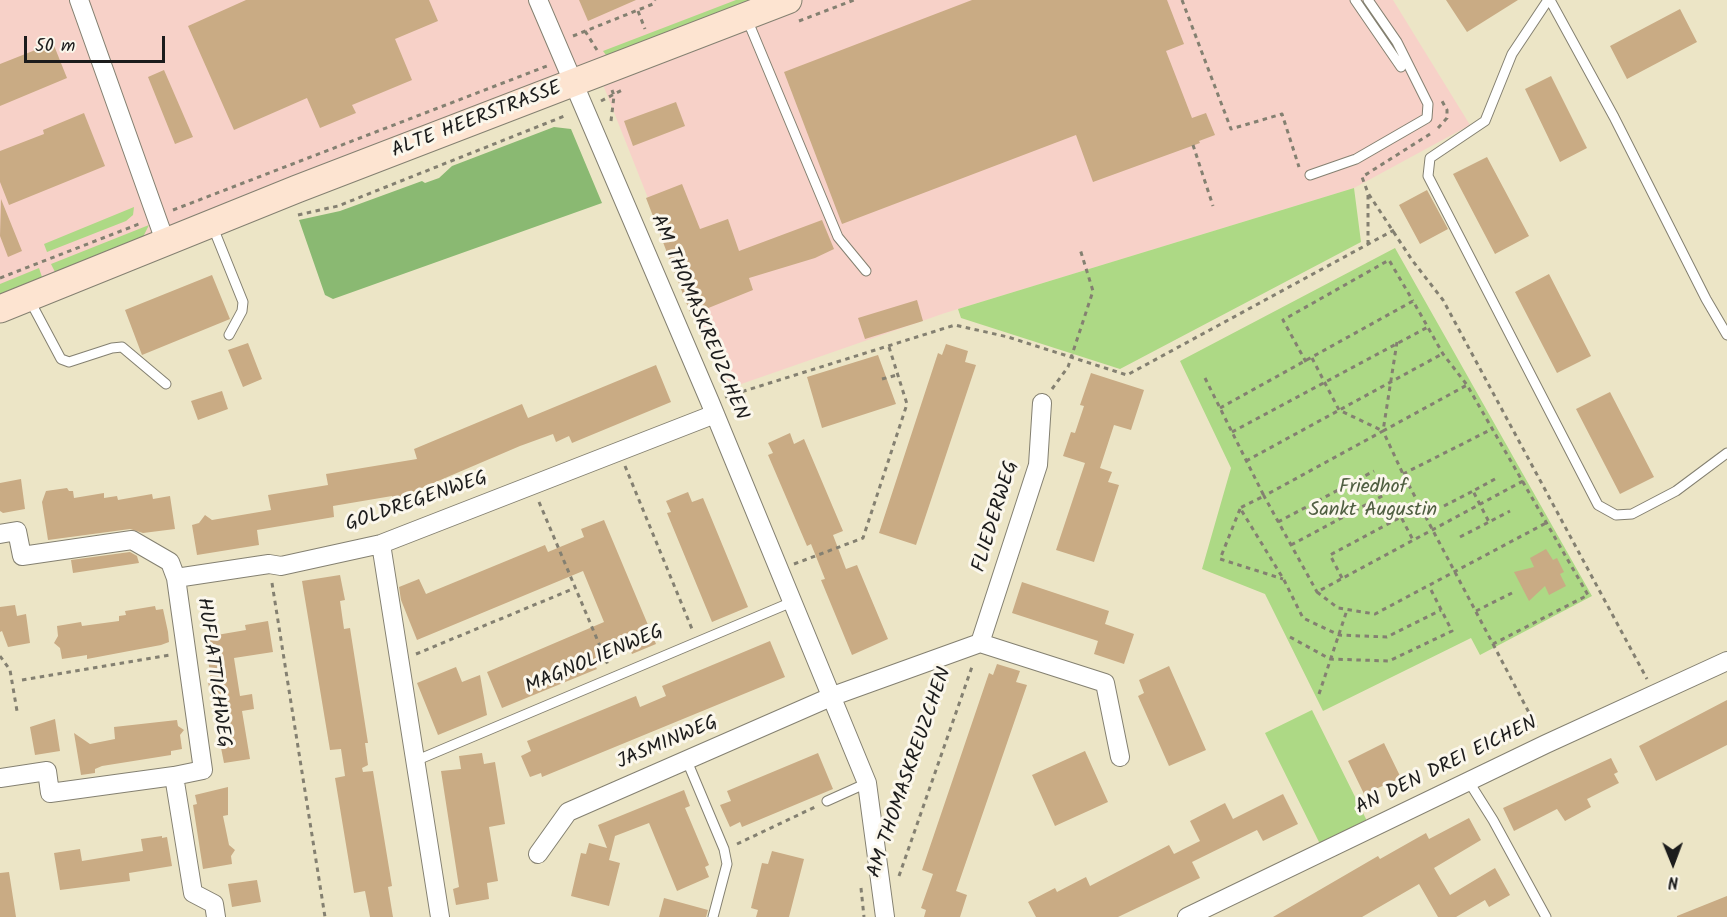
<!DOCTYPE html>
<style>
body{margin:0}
#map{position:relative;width:1727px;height:917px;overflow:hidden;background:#ece5c6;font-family:Kalam,sans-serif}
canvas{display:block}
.north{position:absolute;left:1643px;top:833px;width:60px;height:60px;-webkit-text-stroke:4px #fbf7ec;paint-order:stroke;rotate:179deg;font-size:16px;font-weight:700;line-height:24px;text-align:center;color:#1c1c1c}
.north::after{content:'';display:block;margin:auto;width:21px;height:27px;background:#1c1c1c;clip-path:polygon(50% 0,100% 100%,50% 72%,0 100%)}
.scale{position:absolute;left:24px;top:36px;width:141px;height:27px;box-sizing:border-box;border:3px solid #1c1c1c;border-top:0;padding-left:8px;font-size:18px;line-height:21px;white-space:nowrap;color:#1c1c1c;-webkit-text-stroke:4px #fbf7ec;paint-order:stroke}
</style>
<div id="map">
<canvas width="1727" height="917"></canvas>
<div class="north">N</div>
<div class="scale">50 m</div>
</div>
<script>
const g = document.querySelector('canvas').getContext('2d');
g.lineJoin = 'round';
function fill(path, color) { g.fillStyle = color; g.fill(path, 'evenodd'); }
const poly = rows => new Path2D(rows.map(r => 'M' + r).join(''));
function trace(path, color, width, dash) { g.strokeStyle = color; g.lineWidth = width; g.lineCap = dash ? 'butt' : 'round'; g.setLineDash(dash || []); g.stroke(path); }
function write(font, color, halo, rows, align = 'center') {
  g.font = font + ' Kalam,sans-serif'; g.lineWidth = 6; g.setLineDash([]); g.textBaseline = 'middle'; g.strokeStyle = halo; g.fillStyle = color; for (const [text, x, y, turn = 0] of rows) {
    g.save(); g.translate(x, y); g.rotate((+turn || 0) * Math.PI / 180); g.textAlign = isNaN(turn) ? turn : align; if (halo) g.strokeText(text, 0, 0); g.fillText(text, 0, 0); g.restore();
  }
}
const built = poly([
 [0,0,1393,0,1470,125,1354,188,945,313,724,390,600,77,0,310]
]);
const green = poly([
 [736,0,752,0,612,54,606,55,603,51],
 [1354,188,1361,242,1120,369,961,318,958,309],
 [134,207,133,215,126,221,47,252,44,244],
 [149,225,143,237,124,250,116,247,55,272,51,264],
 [1395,248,1592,596,1480,655,1471,638,1323,711,1265,594,1202,569,1231,468,1180,361],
 [39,268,42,277,0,294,0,284],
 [1312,710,1367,821,1320,844,1265,733]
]);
const forest = poly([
 [554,127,571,129,602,203,333,299,325,295,299,220,340,211,422,181,425,183,439,178,452,166]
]);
const building = poly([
 [246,0,429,0,438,21,395,39,412,80,352,105,356,113,320,128,307,98,234,130,188,26],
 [579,0,636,0,588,21],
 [972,0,1167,0,1184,44,1166,51,1192,118,1206,113,1215,135,1199,141,1200,143,1093,182,1076,135,842,224,784,72],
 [1446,0,1518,0,1467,32],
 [1680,9,1697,42,1627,79,1610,46],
 [53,43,67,78,0,106,0,64],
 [164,70,193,137,175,144,148,77],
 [1551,76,1587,148,1560,162,1525,89],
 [676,102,685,126,633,146,624,121],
 [84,113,105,166,9,205,0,182,0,151,44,134,43,130],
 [1487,157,1529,236,1495,254,1453,174],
 [682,184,700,229,728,219,739,251,822,220,834,249,815,258,749,278,753,290,691,315,646,198],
 [1427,190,1448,229,1420,244,1399,205],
 [1,199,22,251,8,257,0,236],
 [1549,274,1591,356,1557,373,1515,292],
 [212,275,230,319,142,355,125,310],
 [917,300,923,321,865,339,858,318],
 [248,343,262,379,243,387,228,350],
 [946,344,968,351,965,362,976,365,916,545,879,533,938,353,942,355],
 [878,355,896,404,822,428,807,377],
 [656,365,671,402,572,443,569,436,556,442,553,434,520,446,417,490,423,503,399,513,392,496,333,506,334,517,257,530,259,545,197,555,192,525,199,523,205,515,212,520,271,510,268,495,328,485,326,474,417,459,414,449,522,404,528,418],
 [1091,373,1144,390,1131,430,1114,425,1100,468,1112,472,1108,482,1119,485,1094,562,1056,550,1085,463,1063,456,1071,432,1075,433,1084,406,1080,405],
 [222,391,228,409,198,420,191,401],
 [1610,392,1654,477,1620,494,1576,409],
 [790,433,794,444,804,439,843,531,833,535,846,569,857,565,888,639,852,655,821,580,825,579,811,544,807,546,768,455,773,453,768,443],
 [21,479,25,509,3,513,0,511,0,483],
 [67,488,69,491,73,491,74,498,104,493,104,498,117,496,118,500,152,494,153,499,170,496,175,529,143,533,130,529,48,540,42,502,46,491],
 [688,492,692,502,703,498,748,607,712,622,667,513,671,512,666,501],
 [604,520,656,644,632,654,629,647,593,662,597,669,502,708,487,672,604,622,583,571,417,640,401,600,399,587,419,579,426,594,545,545,548,552,584,537,581,529],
 [1546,549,1553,560,1557,558,1564,572,1560,574,1566,586,1549,595,1545,586,1529,601,1514,572,1534,567,1530,558],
 [130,552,137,556,139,563,73,573,71,560],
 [340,575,345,600,340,601,344,629,350,628,368,743,365,743,368,765,362,768,363,772,373,771,392,886,388,887,393,917,370,917,365,891,354,893,335,778,345,776,341,749,330,750,302,581],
 [1022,582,1109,611,1105,624,1134,634,1124,664,1094,654,1098,641,1012,613],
 [15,605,17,616,26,614,30,643,8,647,2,631,0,632,0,607],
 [155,606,156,610,163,609,168,632,169,642,161,645,87,659,87,655,62,659,60,648,54,643,58,636,57,626,81,622,82,626,119,621,119,616,126,615,125,611],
 [268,621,273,652,234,658,240,696,252,694,254,709,242,711,250,759,224,763,208,682,211,681,205,637,246,630,245,625],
 [770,641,785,677,542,777,541,773,530,777,521,756,531,751,527,741,636,696,640,707,666,696,662,686],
 [997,664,1020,671,1016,682,1027,685,956,891,967,895,960,917,924,917,926,910,921,908,933,874,922,870,989,673,993,675],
 [1169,666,1206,750,1169,766,1138,696,1144,693,1139,680],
 [456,667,462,682,480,675,487,715,438,735,417,683],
 [1727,700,1727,745,1656,781,1639,746],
 [55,719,60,751,35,755,30,727],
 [177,720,178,726,184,730,180,735,182,749,171,751,171,755,102,766,95,769,95,773,81,775,74,733,90,744,115,739,114,727],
 [1384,743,1401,778,1364,794,1348,761],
 [1085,751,1108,802,1055,826,1032,775],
 [482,753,484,764,495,762,505,824,489,827,498,881,487,883,489,899,456,905,453,889,459,887,441,771,461,769,459,756],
 [818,753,833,789,742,827,740,822,730,827,720,805,731,801,727,791],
 [1611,758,1618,772,1614,774,1619,783,1587,799,1591,807,1565,821,1557,809,1514,831,1503,808],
 [228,787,228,815,223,816,229,845,235,850,231,856,232,864,203,869,193,805,197,804,195,795],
 [684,790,690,806,685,808,709,865,705,867,709,877,677,891,649,823,615,836,609,860,620,863,609,906,571,896,581,853,586,854,589,843,607,848,598,825],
 [1283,794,1298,824,1263,841,1257,830,1192,862,1200,878,1118,917,1036,917,1028,902,1055,888,1057,892,1086,877,1090,886,1169,845,1174,854,1200,841,1190,821,1225,803,1233,819],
 [1469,818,1481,840,1434,868,1450,895,1495,868,1510,895,1489,907,1485,900,1456,917,1438,917,1419,884,1362,917,1273,917,1378,856,1380,859,1426,833,1429,839],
 [162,836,162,838,167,837,172,866,129,873,130,881,60,890,54,853,80,849,82,861,143,851,141,839],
 [772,851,804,859,789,917,756,917,758,910,751,908,762,863,768,864],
 [9,872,16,917,0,917,0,873],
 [257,880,261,902,232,907,228,884],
 [1727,896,1727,917,1677,917,1677,916],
 [664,898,708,910,706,917,659,917]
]);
const path = poly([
 [1182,0,1231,129,1282,114,1299,167],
 [638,11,645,29],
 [799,21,854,0],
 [585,31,597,50],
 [573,36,653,4,655,0],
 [601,101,624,89],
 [611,121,614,96,612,90],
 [1438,128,1447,118,1447,110,1442,101],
 [1430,134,1362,177,1368,193,1412,260,1443,300,1647,679],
 [1193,145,1213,206],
 [1368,195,1368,243],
 [173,210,547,66],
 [298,215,338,206,567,115],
 [0,278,139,224],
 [1397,342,1383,431,1467,385],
 [1312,358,1339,410,1383,431],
 [1306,362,1283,320,1389,260,1413,301],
 [1205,378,1264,496,1240,508,1284,580,1303,618,1339,635,1387,637,1441,610],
 [882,379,897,375],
 [1052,389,1068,367,1093,291,1080,249],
 [725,397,955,325,1008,337,1127,375,1394,230],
 [1220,408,1413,301,1443,354,1467,385,1588,595,1493,644,1403,474,1383,431,1264,496,1317,592],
 [1232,432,1428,327],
 [1246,461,1442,354],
 [625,466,692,629],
 [1403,474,1492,429],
 [1495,479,1473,491,1489,522,1510,511],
 [1523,481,1317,592,1338,608,1375,614,1546,523],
 [539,502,608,665],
 [1444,506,1473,491],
 [1240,509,1220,559,1283,579],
 [1278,522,1374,471],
 [1460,537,1489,522],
 [1291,545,1386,494],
 [794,564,863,538,907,404,889,347],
 [1342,578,1330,555,1401,517,1413,540],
 [272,583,325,917],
 [1476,611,1512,593],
 [1290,637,1330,659,1389,661,1452,631,1429,586],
 [1493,644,1537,728],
 [416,654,575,588],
 [0,656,10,670,17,711],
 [22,680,170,655],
 [1319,694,1347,610],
 [737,844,815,807],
 [899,876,973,664],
 [861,888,864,917]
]);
const lane = poly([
 [1355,0,1401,67],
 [1548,0,1512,54,1485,121,1430,158,1428,176,1598,505,1616,515,1632,514,1676,491,1727,453],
 [1550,0,1614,117,1706,299,1727,335],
 [747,19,838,237,866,271],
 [1310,175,1356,159,1427,118,1428,104,1397,42,1368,0],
 [212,225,243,302,242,311,229,335],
 [29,299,61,359,69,362,112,348,122,347,166,384],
 [415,761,792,602],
 [687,761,724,849,727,864,713,917],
 [1469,782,1493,820,1546,917],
 [827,801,867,783]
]);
const street = poly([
 [79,0,165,241],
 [538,0,710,402,867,783,885,917],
 [0,534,17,531,22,556,132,540,170,562,176,578,203,770,174,776,193,893,214,904,216,917],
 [381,544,440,917],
 [176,578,269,564,281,566,381,544,715,414],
 [980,643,1038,465,1042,403],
 [0,778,47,771,50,793,174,776],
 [538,854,568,812,833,696,980,643,1105,683,1120,757],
 [1187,917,1546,744,1727,661]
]);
const secondary = poly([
 [0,309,297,189,788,0]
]);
const streetNames = [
 ["ALTE HEERSTRASSE",477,121,-21],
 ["AM THOMASKREUZCHEN",698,318,67],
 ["GOLDREGENWEG",417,503,-19],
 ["FLIEDERWEG",997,517,-73],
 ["MAGNOLIENWEG",595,661,-23],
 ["HUFLATTICHWEG",212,673,82],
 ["JASMINWEG",668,744,-23],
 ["AN DEN DREI EICHEN",1447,767,-26],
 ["AM THOMASKREUZCHEN",911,773,-71]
];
const parkNames = [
 ["Friedhof",1373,489],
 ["Sankt Augustin",1373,512]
];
fill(built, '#f7d1c8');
fill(green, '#add985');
fill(forest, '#8ab972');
fill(building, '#c9ab84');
trace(lane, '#848071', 11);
trace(street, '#848071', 20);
trace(secondary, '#848071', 29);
trace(path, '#848071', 3, [4.5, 4.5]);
trace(lane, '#fff', 9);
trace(street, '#fff', 18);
trace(secondary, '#fde4d1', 27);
write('20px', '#1c1c1c', '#fbf7ec', streetNames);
write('20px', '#4f5e41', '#fbf7ec', parkNames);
</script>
